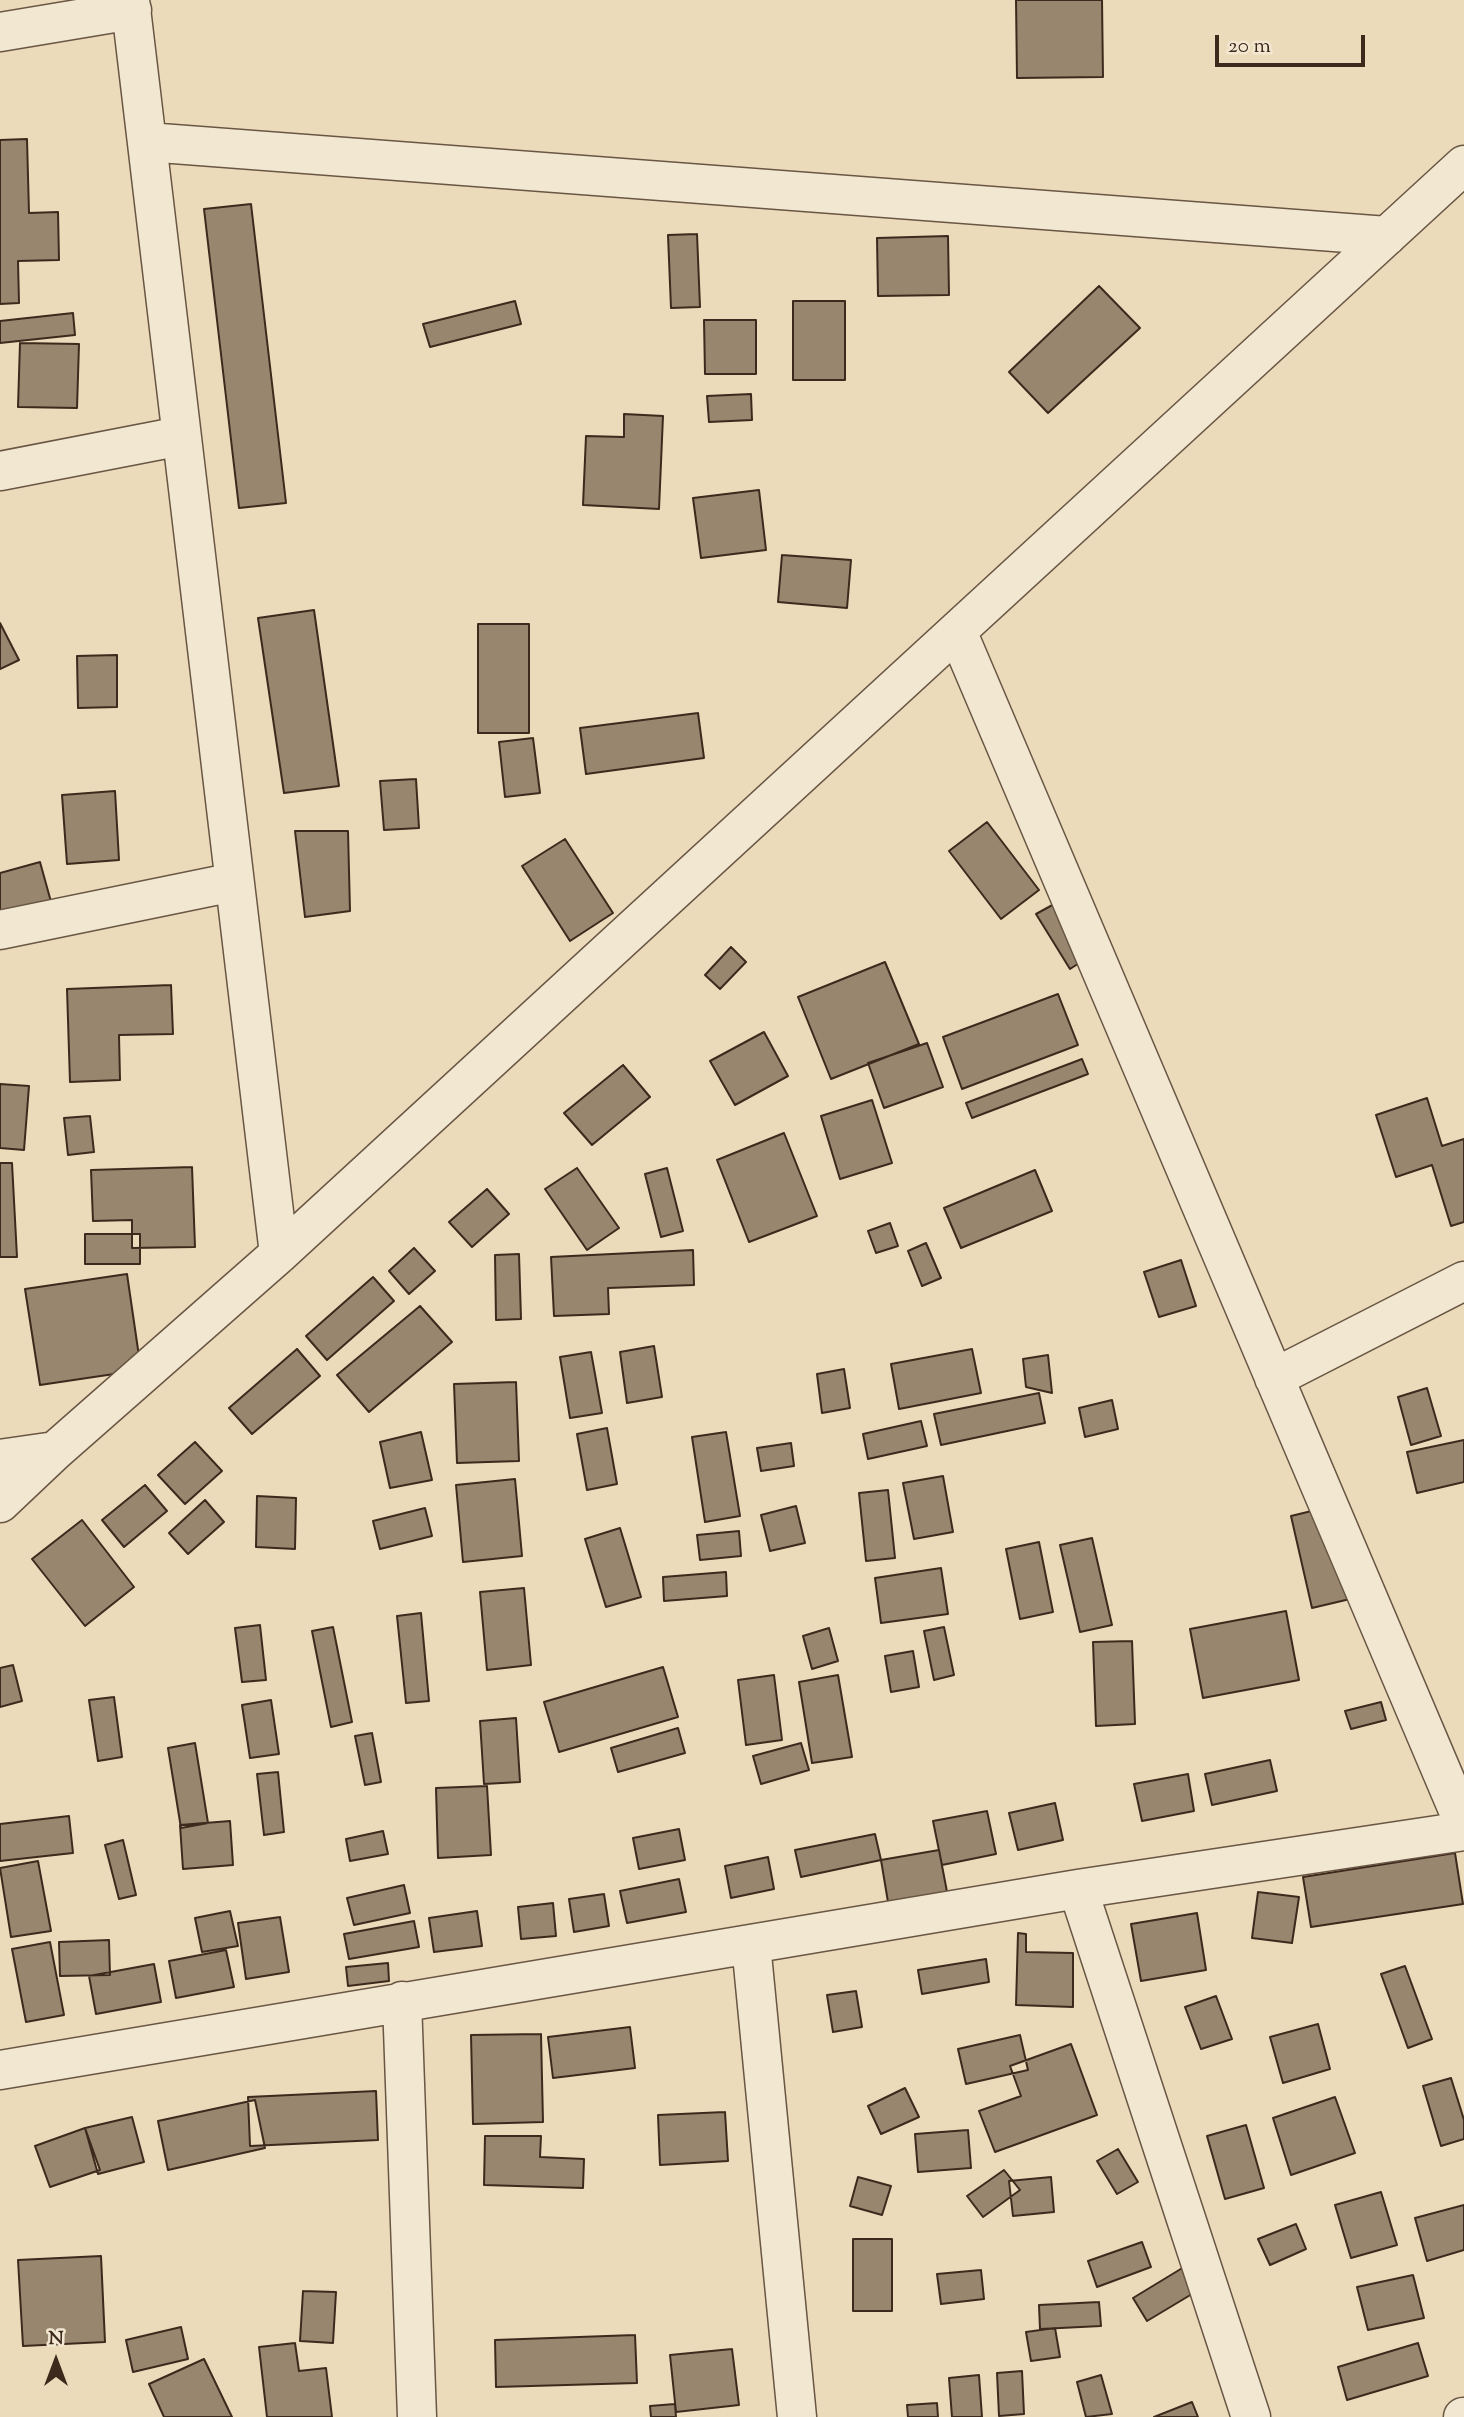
<!DOCTYPE html>
<style>
body{margin:0}
#map{position:relative;width:1464px;height:2417px;overflow:hidden;background:#ebdbba;font-family:"Sorts Mill Goudy",serif}
canvas{display:block}
.north{position:absolute;left:21px;top:2326px;width:70px;height:70px;-webkit-text-stroke:5px #f2e8d2;paint-order:stroke;rotate:0deg;font-size:19px;font-weight:700;line-height:28px;text-align:center;color:#3e291d}
.north::after{content:'';display:block;margin:auto;width:24px;height:32px;background:#3e291d;clip-path:polygon(50% 0,100% 100%,50% 72%,0 100%)}
.scale{position:absolute;left:1215px;top:35px;width:150px;height:32px;box-sizing:border-box;border:4px solid #3e291d;border-top:0;padding-left:9px;font-size:21px;line-height:24px;white-space:nowrap;color:#3e291d;-webkit-text-stroke:5px #f2e8d2;paint-order:stroke}
</style>
<div id="map">
<canvas width="1464" height="2417"></canvas>
<div class="north">N</div>
<div class="scale">20 m</div>
</div>
<script>
const g = document.querySelector('canvas').getContext('2d');
g.lineJoin = 'round';
function fill(path, color) { g.fillStyle = color; g.fill(path, 'evenodd'); }
const poly = rows => new Path2D(rows.map(r => 'M' + r).join(''));
function trace(path, color, width, dash) { g.strokeStyle = color; g.lineWidth = width; g.lineCap = dash ? 'butt' : 'round'; g.setLineDash(dash || []); g.stroke(path); }
const building = poly([
 [1016,0,1102,0,1103,77,1017,78,1016,0],
 [27,139,29,213,58,212,59,260,18,261,19,303,0,304,0,140,27,139],
 [251,204,286,503,239,508,204,209,251,204],
 [697,234,700,307,671,308,668,235,697,234],
 [948,236,949,295,878,296,877,238,948,236],
 [1099,286,1140,328,1048,413,1009,372,1099,286],
 [515,301,521,324,430,347,423,324,515,301],
 [793,301,845,301,845,380,793,380,793,301],
 [73,313,75,335,0,343,0,321,73,313],
 [704,320,756,320,756,374,705,374,704,320],
 [20,343,79,344,77,408,18,407,20,343],
 [751,394,752,420,709,422,707,396,751,394],
 [624,414,663,416,659,509,583,505,586,436,624,437,624,414],
 [759,490,766,550,701,558,693,498,759,490],
 [782,555,851,560,847,608,778,602,782,555],
 [314,610,339,786,284,793,258,618,314,610],
 [0,623,19,660,0,669,0,623],
 [478,624,529,624,529,733,478,733,478,624],
 [117,655,117,707,78,708,77,656,117,655],
 [698,713,704,758,586,774,580,728,698,713],
 [533,738,540,793,505,797,499,742,533,738],
 [416,779,419,828,384,830,380,781,416,779],
 [115,791,119,860,67,864,62,795,115,791],
 [987,822,1039,890,1001,919,949,851,987,822],
 [295,831,348,831,350,911,305,917,295,831],
 [565,839,613,913,570,941,522,866,565,839],
 [40,862,53,909,0,924,0,873,40,862],
 [1056,903,1090,956,1070,969,1036,914,1056,903],
 [731,947,746,962,720,989,705,975,731,947],
 [885,962,919,1044,831,1079,798,997,885,962],
 [171,985,173,1034,119,1035,120,1080,70,1082,67,989,171,985],
 [1058,994,1078,1045,962,1089,943,1037,1058,994],
 [764,1032,788,1076,735,1105,710,1061,764,1032],
 [927,1043,943,1087,884,1108,868,1063,927,1043],
 [1082,1059,1088,1074,972,1118,966,1103,1082,1059],
 [623,1065,650,1097,592,1145,564,1113,623,1065],
 [0,1084,29,1086,24,1150,0,1148,0,1084],
 [1427,1098,1442,1146,1464,1139,1464,1222,1451,1226,1432,1165,1396,1177,1376,1115,1427,1098],
 [872,1100,892,1163,840,1179,821,1116,872,1100],
 [90,1116,94,1152,68,1155,64,1118,90,1116],
 [784,1133,817,1216,749,1242,717,1160,784,1133],
 [0,1163,12,1163,17,1257,0,1257,0,1163],
 [192,1167,195,1247,132,1248,132,1220,93,1221,91,1170,192,1167],
 [577,1168,619,1228,587,1250,545,1189,577,1168],
 [667,1168,683,1231,661,1237,645,1174,667,1168],
 [1035,1170,1052,1211,961,1248,944,1208,1035,1170],
 [487,1189,509,1214,472,1247,449,1222,487,1189],
 [890,1223,898,1246,876,1253,868,1231,890,1223],
 [85,1234,140,1234,140,1264,85,1264,85,1234],
 [926,1243,941,1278,922,1286,908,1251,926,1243],
 [414,1248,435,1271,409,1294,389,1271,414,1248],
 [693,1250,694,1285,608,1288,609,1314,554,1316,551,1257,693,1250],
 [519,1254,521,1319,496,1320,495,1255,519,1254],
 [1181,1260,1196,1306,1159,1317,1144,1272,1181,1260],
 [127,1274,141,1370,40,1385,25,1289,127,1274],
 [373,1277,394,1301,327,1360,306,1336,373,1277],
 [420,1306,452,1342,369,1412,337,1375,420,1306],
 [654,1346,662,1397,627,1403,620,1352,654,1346],
 [297,1349,320,1376,252,1434,229,1408,297,1349],
 [972,1349,981,1393,899,1409,891,1364,972,1349],
 [591,1352,602,1413,570,1418,560,1357,591,1352],
 [1048,1355,1052,1393,1026,1387,1023,1359,1048,1355],
 [844,1369,850,1408,822,1413,817,1374,844,1369],
 [516,1382,519,1461,457,1463,454,1384,516,1382],
 [1427,1388,1441,1436,1411,1445,1398,1397,1427,1388],
 [1039,1393,1045,1423,941,1445,934,1414,1039,1393],
 [1112,1400,1118,1429,1085,1437,1079,1408,1112,1400],
 [921,1421,927,1446,868,1459,863,1434,921,1421],
 [607,1428,617,1484,587,1490,577,1434,607,1428],
 [421,1432,432,1480,390,1488,380,1442,421,1432],
 [726,1432,740,1516,705,1522,692,1437,726,1432],
 [1464,1440,1464,1482,1417,1493,1407,1452,1464,1440],
 [195,1442,222,1471,185,1504,158,1475,195,1442],
 [791,1443,794,1466,761,1471,757,1448,791,1443],
 [943,1476,953,1532,914,1539,903,1483,943,1476],
 [515,1479,522,1556,463,1562,456,1485,515,1479],
 [145,1485,167,1511,124,1547,102,1520,145,1485],
 [888,1490,895,1558,866,1561,859,1493,888,1490],
 [257,1496,296,1498,295,1549,256,1547,257,1496],
 [205,1500,224,1522,188,1554,169,1533,205,1500],
 [796,1506,805,1543,770,1551,761,1515,796,1506],
 [1328,1507,1350,1599,1312,1608,1291,1516,1328,1507],
 [425,1508,432,1536,380,1549,373,1521,425,1508],
 [82,1520,134,1587,85,1626,32,1559,82,1520],
 [620,1528,641,1597,606,1607,585,1539,620,1528],
 [739,1531,741,1556,700,1560,697,1535,739,1531],
 [1092,1538,1112,1625,1080,1632,1060,1545,1092,1538],
 [1039,1542,1053,1612,1020,1619,1006,1549,1039,1542],
 [941,1568,948,1614,881,1623,875,1578,941,1568],
 [726,1572,727,1596,664,1601,663,1577,726,1572],
 [524,1588,531,1665,487,1670,480,1592,524,1588],
 [1286,1611,1299,1680,1203,1698,1190,1629,1286,1611],
 [421,1613,429,1701,406,1703,397,1616,421,1613],
 [260,1625,266,1680,242,1682,235,1628,260,1625],
 [333,1627,352,1722,331,1727,312,1631,333,1627],
 [944,1627,954,1675,934,1680,924,1631,944,1627],
 [829,1628,838,1661,812,1669,803,1636,829,1628],
 [1132,1641,1135,1724,1096,1726,1093,1642,1132,1641],
 [913,1651,919,1687,891,1692,885,1656,913,1651],
 [13,1665,22,1701,0,1707,0,1668,13,1665],
 [663,1667,678,1717,559,1752,544,1702,663,1667],
 [774,1675,782,1740,746,1745,738,1680,774,1675],
 [838,1675,852,1757,812,1763,799,1682,838,1675],
 [114,1697,122,1757,98,1761,89,1700,114,1697],
 [271,1700,279,1754,250,1758,242,1705,271,1700],
 [1381,1702,1386,1720,1351,1729,1345,1711,1381,1702],
 [516,1718,520,1782,484,1784,480,1721,516,1718],
 [678,1728,685,1753,618,1772,611,1748,678,1728],
 [372,1733,381,1782,365,1785,355,1736,372,1733],
 [195,1743,208,1823,181,1828,168,1748,195,1743],
 [801,1743,809,1770,761,1784,753,1756,801,1743],
 [1270,1760,1277,1791,1212,1805,1205,1774,1270,1760],
 [278,1772,284,1832,264,1835,257,1774,278,1772],
 [1188,1774,1194,1811,1142,1821,1134,1784,1188,1774],
 [487,1786,491,1855,438,1858,436,1788,487,1786],
 [1055,1803,1063,1840,1018,1850,1009,1813,1055,1803],
 [987,1811,996,1854,942,1865,933,1821,987,1811],
 [69,1816,73,1853,0,1861,0,1824,69,1816],
 [230,1821,233,1865,183,1869,180,1825,230,1821],
 [679,1829,685,1860,639,1869,633,1838,679,1829],
 [383,1831,388,1854,350,1861,346,1839,383,1831],
 [875,1834,881,1860,801,1877,795,1850,875,1834],
 [123,1840,136,1895,119,1899,105,1845,123,1840],
 [939,1850,948,1897,889,1908,881,1860,939,1850],
 [1455,1853,1463,1904,1311,1927,1303,1877,1455,1853],
 [768,1857,774,1889,731,1898,725,1866,768,1857],
 [38,1861,51,1931,11,1937,0,1868,38,1861],
 [679,1879,686,1912,627,1923,620,1891,679,1879],
 [404,1885,410,1913,354,1925,347,1898,404,1885],
 [1258,1892,1299,1897,1292,1943,1252,1938,1258,1892],
 [604,1894,609,1926,574,1932,569,1899,604,1894],
 [553,1903,556,1936,521,1939,518,1907,553,1903],
 [230,1911,238,1946,202,1952,195,1918,230,1911],
 [477,1911,482,1946,434,1952,429,1918,477,1911],
 [1197,1913,1206,1970,1141,1981,1131,1924,1197,1913],
 [280,1917,289,1972,246,1979,238,1923,280,1917],
 [414,1921,419,1947,349,1959,344,1934,414,1921],
 [1018,1933,1026,1934,1026,1952,1073,1953,1073,2007,1016,2005,1018,1933],
 [109,1940,110,1975,60,1976,59,1942,109,1940],
 [50,1942,64,2015,26,2022,12,1949,50,1942],
 [226,1950,234,1987,176,1998,169,1961,226,1950],
 [986,1959,989,1982,922,1994,918,1970,986,1959],
 [388,1963,389,1981,348,1986,346,1967,388,1963],
 [154,1964,161,2002,96,2014,89,1976,154,1964],
 [1405,1966,1432,2039,1408,2048,1381,1974,1405,1966],
 [856,1991,862,2027,833,2032,827,1995,856,1991],
 [1216,1996,1232,2039,1201,2049,1185,2007,1216,1996],
 [1318,2024,1330,2069,1283,2083,1270,2037,1318,2024],
 [630,2027,635,2068,553,2078,548,2037,630,2027],
 [541,2034,543,2122,473,2124,471,2035,541,2034],
 [1020,2035,1028,2070,966,2084,958,2049,1020,2035],
 [1071,2044,1097,2115,995,2152,979,2111,1021,2096,1010,2066,1071,2044],
 [1451,2078,1464,2120,1464,2139,1441,2146,1423,2086,1451,2078],
 [905,2088,919,2117,881,2134,868,2106,905,2088],
 [376,2091,378,2140,250,2146,248,2097,376,2091],
 [1335,2097,1355,2153,1291,2175,1273,2118,1335,2097],
 [255,2100,265,2148,168,2170,158,2121,255,2100],
 [725,2112,728,2161,660,2165,658,2115,725,2112],
 [132,2117,144,2162,98,2174,85,2128,132,2117],
 [1246,2125,1264,2188,1225,2199,1207,2136,1246,2125],
 [85,2128,100,2170,50,2187,35,2146,85,2128],
 [968,2130,971,2168,918,2172,915,2134,968,2130],
 [485,2136,541,2136,540,2157,584,2159,583,2188,484,2185,485,2136],
 [1118,2149,1138,2182,1117,2194,1097,2161,1118,2149],
 [1004,2170,1020,2190,983,2217,967,2196,1004,2170],
 [858,2177,891,2186,882,2215,850,2206,858,2177],
 [1051,2177,1054,2212,1013,2216,1009,2181,1051,2177],
 [1381,2192,1397,2245,1351,2258,1335,2205,1381,2192],
 [1464,2205,1464,2250,1427,2261,1415,2218,1464,2205],
 [1296,2224,1306,2249,1270,2265,1258,2239,1296,2224],
 [853,2239,892,2239,892,2311,853,2311,853,2239],
 [1142,2242,1151,2267,1097,2287,1088,2261,1142,2242],
 [101,2256,105,2342,23,2346,18,2260,101,2256],
 [1184,2267,1197,2291,1147,2321,1133,2298,1184,2267],
 [981,2270,984,2299,941,2304,937,2274,981,2270],
 [1413,2275,1424,2318,1368,2330,1357,2287,1413,2275],
 [303,2291,336,2292,333,2343,300,2341,303,2291],
 [1099,2302,1101,2326,1040,2329,1039,2305,1099,2302],
 [181,2327,188,2359,133,2372,126,2340,181,2327],
 [1055,2328,1060,2357,1031,2361,1026,2332,1055,2328],
 [635,2335,637,2383,496,2387,495,2340,635,2335],
 [295,2343,299,2371,326,2368,332,2417,267,2417,259,2347,295,2343],
 [1418,2343,1428,2376,1347,2400,1338,2367,1418,2343],
 [732,2349,739,2405,676,2412,670,2355,732,2349],
 [204,2359,232,2417,164,2417,149,2384,204,2359],
 [1022,2371,1024,2414,999,2416,997,2373,1022,2371],
 [979,2375,982,2417,952,2417,949,2378,979,2375],
 [1101,2375,1112,2414,1086,2417,1077,2382,1101,2375],
 [1192,2402,1198,2417,1154,2417,1192,2402],
 [937,2403,938,2417,908,2417,907,2405,937,2403],
 [675,2404,676,2417,651,2417,650,2406,675,2404]
]);
const minor = poly([
 [130,0,279,1254],
 [0,32,132,10],
 [147,142,1387,236],
 [0,471,181,436],
 [957,631,1464,1824],
 [0,930,234,882],
 [1274,1378,1464,1281],
 [0,1459,55,1451],
 [0,1503,55,1451,279,1254,1464,165],
 [1078,1889,1251,2417],
 [751,1944,797,2417],
 [402,2001,417,2417],
 [0,2070,1078,1889,1464,1831],
 [1463,2417,1464,2417]
]);
fill(building, '#98866f');
trace(building, '#3e291d', 2);
trace(minor, '#695644', 41);
trace(minor, '#f2e8d2', 38);
</script>
